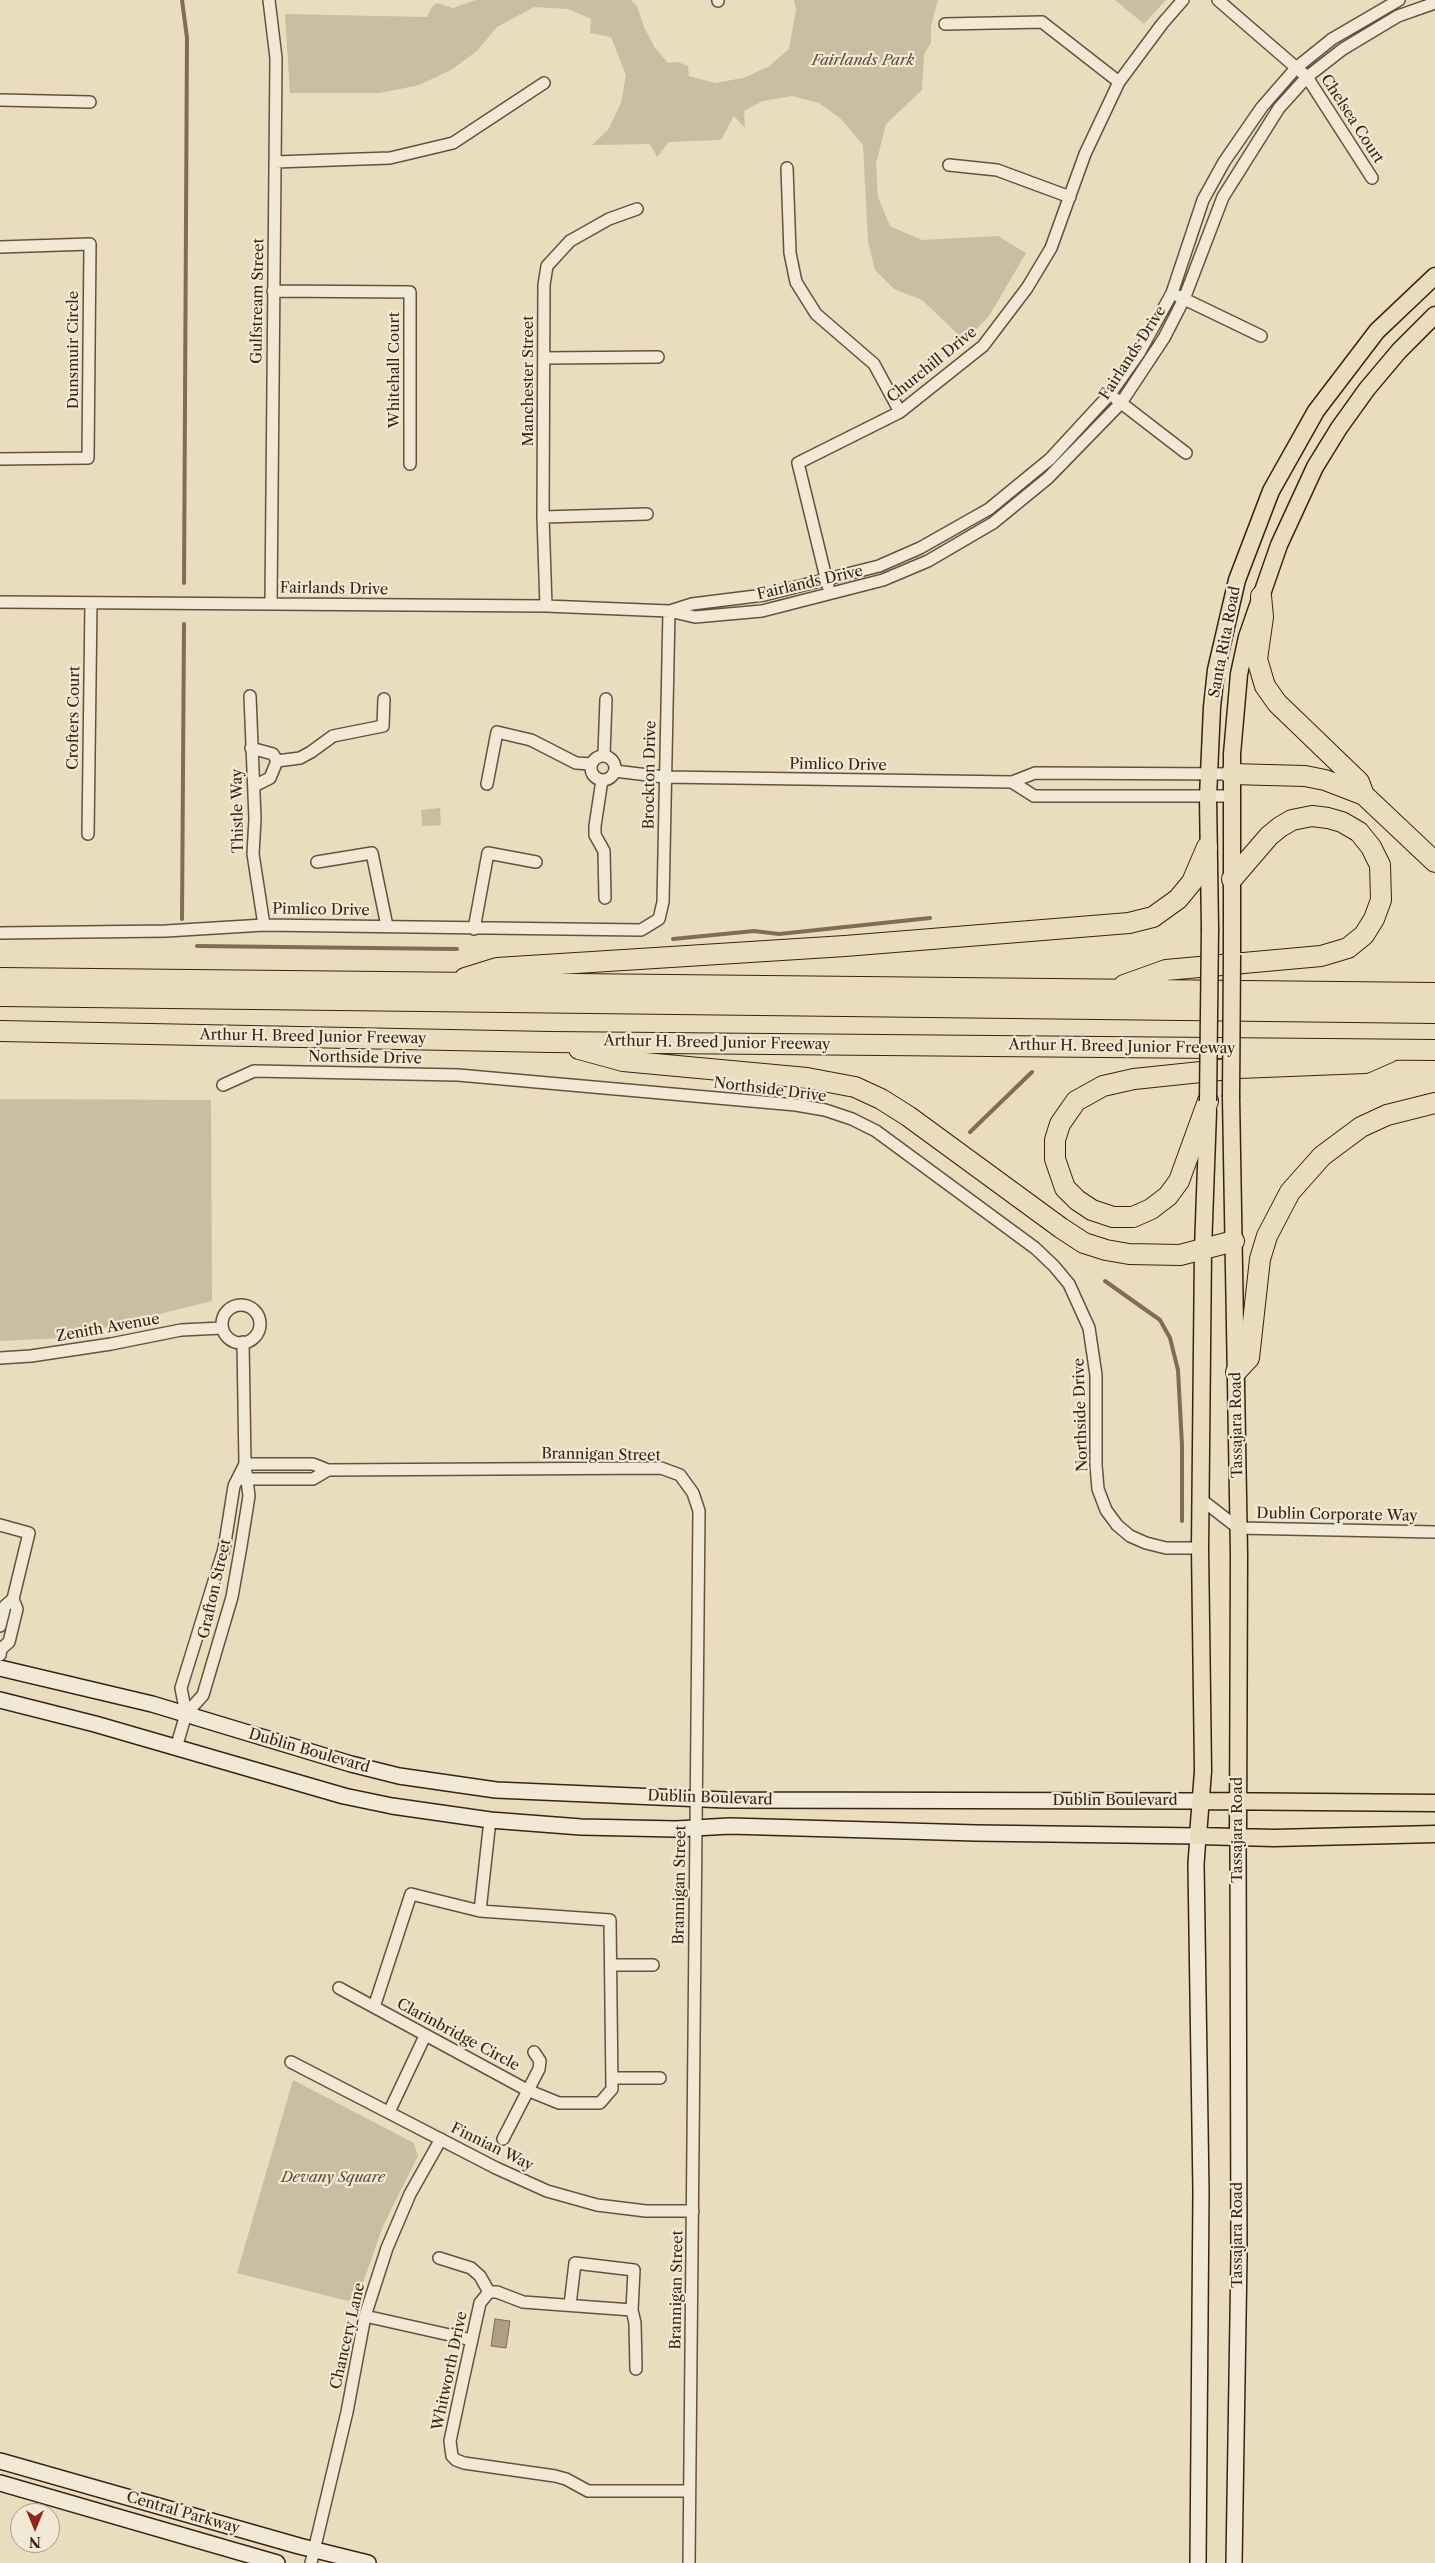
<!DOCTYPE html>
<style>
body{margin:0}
#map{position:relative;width:1435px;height:2563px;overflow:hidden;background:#e9ddbe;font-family:"Libre Caslon Text",serif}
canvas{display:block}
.north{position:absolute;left:10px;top:2503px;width:50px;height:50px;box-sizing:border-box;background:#f1e9d5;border:1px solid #a79a87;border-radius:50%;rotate:180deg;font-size:14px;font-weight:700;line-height:20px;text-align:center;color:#392313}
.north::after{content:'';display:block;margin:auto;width:18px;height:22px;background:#8f2418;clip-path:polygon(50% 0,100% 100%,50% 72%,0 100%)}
</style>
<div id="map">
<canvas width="1435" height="2563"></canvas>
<div class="north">N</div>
</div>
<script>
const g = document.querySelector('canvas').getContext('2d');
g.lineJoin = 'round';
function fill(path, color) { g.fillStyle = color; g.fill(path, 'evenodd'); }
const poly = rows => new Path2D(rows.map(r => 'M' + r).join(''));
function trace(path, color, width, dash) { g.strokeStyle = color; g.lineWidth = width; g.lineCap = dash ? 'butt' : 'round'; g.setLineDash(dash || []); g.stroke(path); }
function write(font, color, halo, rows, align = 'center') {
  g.font = font + ' "Libre Caslon Text",serif'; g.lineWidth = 4.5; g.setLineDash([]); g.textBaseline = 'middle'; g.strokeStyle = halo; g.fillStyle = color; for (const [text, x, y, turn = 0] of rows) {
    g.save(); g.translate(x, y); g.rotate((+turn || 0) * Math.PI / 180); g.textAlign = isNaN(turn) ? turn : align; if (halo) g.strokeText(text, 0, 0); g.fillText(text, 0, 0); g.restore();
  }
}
const green = poly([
 [476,0,631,0,637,6,644,27,655,48,668,63,678,62,688,66,689,76,715,83,743,78,768,67,789,49,796,10,794,0,938,0,931,26,931,42,924,55,922,90,886,124,876,164,878,197,890,226,922,240,998,236,1026,253,989,316,965,341,922,300,894,289,875,270,868,242,863,145,840,118,819,103,792,96,763,101,744,111,745,128,734,116,721,140,669,142,657,157,650,144,592,145,608,130,621,103,626,75,611,37,590,33,591,19,568,9,534,7,497,27,477,51,451,70,419,85,380,93,290,93,285,14,427,17,432,7,437,3,453,8],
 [1115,0,1166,0,1144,24],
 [440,808,441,825,422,826,421,810],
 [0,1099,211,1100,212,1301,62,1338,0,1341],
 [293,2080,414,2143,418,2156,383,2226,360,2291,348,2301,237,2273]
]);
const water = poly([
 [495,2319,510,2321,506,2348,491,2346,495,2319]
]);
const stream = poly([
 [182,0,187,38,184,583],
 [182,919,184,624],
 [673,939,754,931,779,934,930,918],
 [197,946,457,949],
 [970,1132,1032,1072],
 [1105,1281,1160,1320,1170,1338,1178,1370,1182,1445,1182,1521]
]);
const street = poly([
 [269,0,276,58,271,603],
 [718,0,718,1],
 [1218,0,1307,77,1372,178],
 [945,24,1042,22,1119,82],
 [0,100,90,102],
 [275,162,390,158,453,143,544,83],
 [949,165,997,170,1070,197],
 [787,168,790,253,796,282,816,314,874,364,900,412],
 [0,247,90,244,88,458,0,459],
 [273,291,410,292,410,464],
 [1178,296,1261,336],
 [544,358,658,357],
 [1116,399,1186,453],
 [543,517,647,514],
 [828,586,798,463,900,412,983,346,1027,288,1051,248,1085,154,1119,82,1162,24,1183,0],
 [0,602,546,606,669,611,695,617,762,611,883,580,928,561,993,523,1048,478,1121,403,1164,338,1184,299,1223,197,1279,108,1307,77,1343,49,1398,16,1435,3],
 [546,606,543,517,544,285,547,266,570,241,609,219,637,209],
 [670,611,692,604,764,595,879,566,920,548,989,509,1050,459,1110,394,1139,353,1172,293,1203,200,1224,162,1262,107,1296,68,1332,39,1399,0],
 [250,696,255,819,253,854,264,925],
 [251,748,273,754,277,761,270,778,254,786],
 [604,755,606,699],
 '591 768a12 12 0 1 1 24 0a12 12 0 1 1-24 0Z',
 [277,761,300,758,311,752,333,736,383,726,384,699],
 [615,771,664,777,1012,782,1035,773,1231,774],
 [602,780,595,826,595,835,604,851,605,898],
 [1012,782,1034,796,1231,796],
 [487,784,497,732,531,740,576,763,591,764],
 [88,834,91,603],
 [317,862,372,853,387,926],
 [474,929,488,853,536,862],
 [0,933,166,931,264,925,641,930,659,919,663,902,669,611],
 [223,1085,254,1071,458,1075,796,1105,825,1110,852,1119,876,1131,1035,1248,1054,1266,1069,1284,1089,1328,1096,1375,1096,1465,1098,1489,1106,1510,1117,1525,1130,1536,1146,1543,1166,1548,1200,1548],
 '222 1324a19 19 0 1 1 38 0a19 19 0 1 1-38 0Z',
 [0,1358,31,1356,111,1344,181,1330,222,1328],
 [245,1464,313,1464,328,1470,661,1468,680,1475,693,1493,699,1511,689,2563],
 [240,1479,313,1479,328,1470],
 [1202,1500,1238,1528,1435,1532],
 [0,1525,29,1533,13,1599],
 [0,1626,5,1606,13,1599,17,1609,9,1642,1,1649,0,1655],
 [186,1714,181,1688,224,1549,234,1486,245,1464],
 [176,1748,186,1714,203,1695,232,1597,241,1546,249,1496,245,1464,243,1342],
 [480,1911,490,1820],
 [611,1965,653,1965],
 [339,1988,527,2090,559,2103,600,2103,612,2089,610,1920,480,1911,411,1894,374,2007],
 [291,2062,496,2168,547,2191,597,2205,646,2211,693,2211],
 [612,2078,660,2078],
 [389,2112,425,2036],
 [503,2139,539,2069,540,2061,534,2052],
 [439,2258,471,2268,480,2276,489,2292],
 [570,2305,575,2263,634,2270,632,2310,635,2323,636,2369],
 [632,2310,523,2302,497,2292,489,2292,480,2303,463,2380,450,2441,452,2456,456,2460,464,2463,555,2476,566,2479,588,2491,689,2491],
 [365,2316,472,2340],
 [311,2563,347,2412,365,2316,387,2248,410,2194,441,2139]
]);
const secondary = poly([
 [0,1668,152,1704,351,1764,399,1776,496,1790,726,1800,1200,1801],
 [0,1700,95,1724,344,1796,392,1806,490,1820,581,1827,676,1829,730,1826,976,1833,1198,1836,1196,1864,1201,2192,1198,2563],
 [0,2461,299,2546,368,2563],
 [0,2483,277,2563],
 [1234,2563,1239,2257,1238,1837]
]);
const primary = poly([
 [1210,929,1208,797,1212,707,1216,670,1237,580,1271,491,1316,411,1377,331,1435,276],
 [1232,955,1232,754,1239,674,1247,637,1279,545,1315,467,1339,428,1367,389,1399,351,1435,315],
 [1231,1097,1239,1554,1238,1837],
 [1208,1111,1203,1249,1200,1548,1203,1771,1198,1836,1274,1838,1435,1834],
 [1200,1801,1435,1803]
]);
const highway = poly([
 [1261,596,1263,617,1257,659,1265,686,1277,703,1359,782,1364,795],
 [1231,774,1305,776,1325,780,1364,795,1435,862],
 [0,978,1435,993],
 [465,978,497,968,845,946,1129,923,1153,917,1178,899,1192,882,1207,847],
 [1124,985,1166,970,1321,956,1348,948,1364,935,1374,919,1381,900,1380,865,1371,847,1359,832,1342,822,1328,818,1312,816,1292,820,1280,827,1269,836,1232,879],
 [0,996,1435,1013],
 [0,1031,550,1042,1435,1050],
 [579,1049,623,1061,807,1078,855,1087,881,1099,908,1116,1061,1228,1084,1243,1106,1250,1129,1254,1180,1255,1234,1241],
 [1208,1101,1179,1181,1168,1196,1151,1209,1133,1217,1113,1217,1092,1210,1077,1200,1065,1188,1055,1159,1055,1140,1060,1124,1076,1101,1103,1086,1134,1079,1239,1068,1365,1063,1390,1052],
 [1236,1372,1249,1358,1260,1259,1267,1236,1290,1192,1322,1156,1361,1127,1387,1115,1435,1103]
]);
const primaryBridge = poly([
 [1231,1097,1232,955],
 [1208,1101,1210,929]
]);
const parkNames = [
 ["Fairlands Park",863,61],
 ["Devany Square",333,2178]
];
const streetNames = [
 ["Chelsea Court",1352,119,57],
 ["Gulfstream Street",258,301,-89],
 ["Dunsmuir Circle",74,350,-90],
 ["Fairlands Drive",1133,353,-57],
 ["Churchill Drive",932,365,-39],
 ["Whitehall Court",395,370,-90],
 ["Manchester Street",529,381,-90],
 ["Fairlands Drive",810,583,-13],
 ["Fairlands Drive",334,589,1],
 ["Santa Rita Road",1225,642,-79],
 ["Crofters Court",74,718,-89],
 ["Pimlico Drive",838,765,1],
 ["Brockton Drive",650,775,-89],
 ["Thistle Way",238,811,-91],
 ["Pimlico Drive",321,910,1],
 ["Arthur H. Breed Junior Freeway",313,1037,1],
 ["Arthur H. Breed Junior Freeway",717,1043,1],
 ["Arthur H. Breed Junior Freeway",1122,1047,1],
 ["Northside Drive",365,1058,1],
 ["Northside Drive",770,1090,7],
 ["Zenith Avenue",108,1328,-10],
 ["Northside Drive",1081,1415,-92],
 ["Tassajara Road",1237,1425,-91],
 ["Brannigan Street",601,1455,1],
 ["Dublin Corporate Way",1337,1515,1],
 ["Grafton Street",215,1589,-77],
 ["Dublin Boulevard",309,1751,16],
 ["Dublin Boulevard",710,1798,2],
 ["Dublin Boulevard",1115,1801],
 ["Tassajara Road",1238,1830,-90],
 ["Brannigan Street",680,1885,-89],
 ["Clarinbridge Circle",458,2035,28],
 ["Finnian Way",492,2147,26],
 ["Tassajara Road",1238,2235,-90],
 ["Brannigan Street",677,2290,-89],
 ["Chancery Lane",348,2336,-77],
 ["Whitworth Drive",450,2371,-78],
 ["Central Parkway",183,2513,16]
];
fill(green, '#cbbda1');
fill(water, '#ad9e84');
trace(water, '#7f6d57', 1);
trace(stream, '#7f6d57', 4);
trace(street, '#65523e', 14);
trace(secondary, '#392313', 18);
trace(primary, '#392313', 19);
trace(highway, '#392313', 22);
trace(street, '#f1e9d5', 11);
trace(secondary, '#f1e9d5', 15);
trace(primary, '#e9ddbe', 16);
trace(highway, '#e9ddbe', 20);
trace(primaryBridge, '#392313', 19, []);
trace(primaryBridge, '#e9ddbe', 16);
write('italic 15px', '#5e4a36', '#f1e9d5', parkNames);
write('15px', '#392313', '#f1e9d5', streetNames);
</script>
